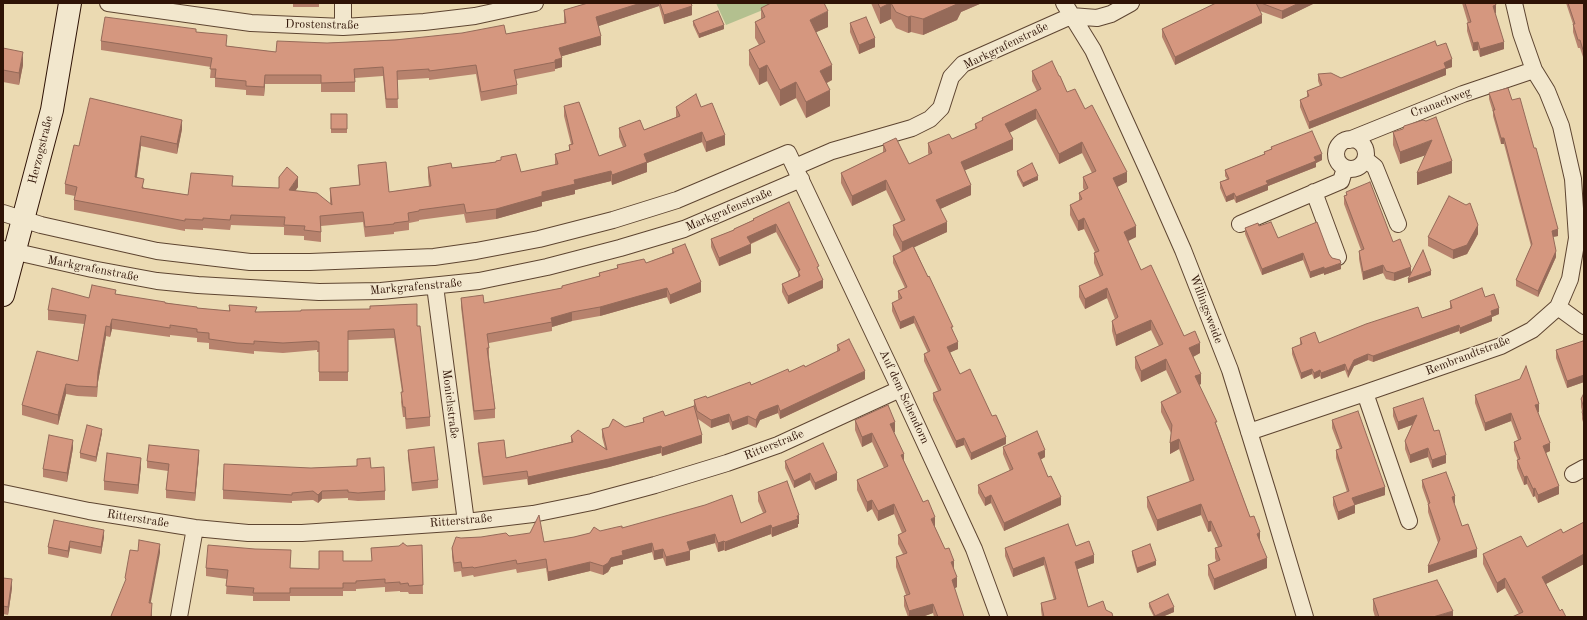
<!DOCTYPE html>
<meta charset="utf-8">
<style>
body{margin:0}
#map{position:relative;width:1587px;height:620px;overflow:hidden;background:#ebdab2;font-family:"Old Standard TT",serif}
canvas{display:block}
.frame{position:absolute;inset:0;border:4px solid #2f1306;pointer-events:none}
</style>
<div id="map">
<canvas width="1587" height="620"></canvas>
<div class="frame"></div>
</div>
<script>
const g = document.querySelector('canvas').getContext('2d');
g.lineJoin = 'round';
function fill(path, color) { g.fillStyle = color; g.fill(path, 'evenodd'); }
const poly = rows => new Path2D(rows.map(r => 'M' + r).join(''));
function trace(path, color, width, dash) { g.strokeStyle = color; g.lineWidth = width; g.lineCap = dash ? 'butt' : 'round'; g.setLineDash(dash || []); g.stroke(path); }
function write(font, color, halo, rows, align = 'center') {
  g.font = font + ' "Old Standard TT",serif'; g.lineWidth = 3; g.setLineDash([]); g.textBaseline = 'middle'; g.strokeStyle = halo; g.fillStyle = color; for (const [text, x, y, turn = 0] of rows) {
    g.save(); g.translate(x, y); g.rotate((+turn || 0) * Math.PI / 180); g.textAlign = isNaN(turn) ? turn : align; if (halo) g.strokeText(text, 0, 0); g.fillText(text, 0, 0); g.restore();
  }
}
const green = poly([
 [716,3,780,3,726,25]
]);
const street = poly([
 [108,3,251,23,343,27,424,22,475,16,535,3],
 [1064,3,1093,50,1149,173,1183,250,1230,370,1268,493,1305,617],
 [343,27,343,3],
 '1336 154a15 15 0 1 1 30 0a15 15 0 1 1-30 0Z',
 [1349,140,1463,94,1534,70],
 [1365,159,1375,167,1398,224],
 [795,167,832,151,912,128,930,119,941,108,951,77,963,64,1071,16,1097,18,1111,14,1131,3],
 [1314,192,1338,257],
 [3,213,41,225,157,251,250,262,310,262,434,257,476,251,539,239,613,220,677,200,788,153,900,389,974,549,999,617],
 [1240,224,1341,181,1345,168],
 [3,249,92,269,157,281,198,285,319,292,381,291,479,281,547,267,620,248,684,229,801,179],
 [435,286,466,522],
 [1558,307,1584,326],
 [1365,393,1409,521],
 [1249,432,1365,393,1501,346,1532,330,1558,307,1570,279,1577,238,1573,179,1561,126,1547,91,1534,70,1521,33,1514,3],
 [1573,474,1584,468],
 [3,493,89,511,195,528,248,533,302,533,466,522,533,514,592,502,655,485,727,463,778,445,900,389],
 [179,617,195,528]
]);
const secondary = poly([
 [3,295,52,110,70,3]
]);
const wall = poly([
 [293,3,319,3,319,7,293,7],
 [588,3,691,3,692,15,664,24,659,6,598,26,601,45,562,56,562,67,555,69,555,71,516,79,517,85,517,94,481,101,476,74,429,80,429,78,397,80,398,108,386,108,383,76,355,78,355,92,321,92,321,84,265,84,264,96,246,95,246,90,215,87,215,78,210,78,211,67,101,50,101,41,196,32,227,46,276,52,327,43,506,34,564,23,564,10],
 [871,3,982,3,961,12,957,20,923,35,911,32,908,33,896,28,891,19,880,24],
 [1216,3,1315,3,1282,19,1260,11,1262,23,1175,65,1162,37,1162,29],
 [1462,3,1495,3,1495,13,1504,49,1480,57,1478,50,1473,51,1467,31,1467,23,1468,23],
 [1566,3,1584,3,1584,57,1583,57,1580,48,1578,48,1573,32,1573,24],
 [761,8,828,27,816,32,832,80,827,83,830,106,806,118,796,98,780,106,767,81,759,85,749,65,749,50,759,45,755,38,755,22,761,19],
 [693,21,724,29,699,38,693,25],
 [850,23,875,47,859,54,850,32],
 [1437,46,1452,67,1446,69,1446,75,1309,129,1300,107,1300,100,1307,97,1307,91,1320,86,1318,81,1318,74,1341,78],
 [3,48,23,65,19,85,3,82],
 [1032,71,1059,76,1067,92,1085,109,1127,182,1117,187,1136,237,1128,241,1141,270,1184,336,1200,353,1193,357,1201,384,1199,385,1217,426,1250,517,1260,541,1267,568,1214,590,1208,575,1208,565,1216,561,1215,558,1215,548,1218,547,1211,531,1208,532,1201,515,1157,531,1147,507,1147,497,1190,482,1179,449,1170,454,1171,433,1161,412,1161,402,1177,394,1166,370,1141,382,1135,368,1135,357,1159,346,1151,330,1116,346,1112,331,1112,321,1115,319,1107,298,1085,309,1079,297,1079,286,1100,277,1094,263,1094,253,1095,252,1084,229,1078,231,1070,215,1070,205,1079,201,1079,193,1084,190,1083,188,1083,177,1092,173,1082,153,1059,164,1036,119,1009,133,1013,150,965,170,971,195,940,209,947,232,914,247,953,331,958,349,950,352,960,374,992,416,1006,444,971,460,964,445,956,448,933,400,933,393,938,391,924,361,924,354,928,353,914,323,900,329,892,311,892,303,899,300,898,298,898,291,905,288,893,263,893,256,901,252,893,235,893,225,901,221,886,190,852,206,841,183,841,173,883,153,883,144,909,164,929,155,928,153,928,143,952,139,975,129,975,124,982,121,982,118,1037,91,1032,81],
 [1489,93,1512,100,1558,236,1553,237,1556,257,1538,297,1516,286,1516,280,1531,246,1504,144,1501,144,1493,116,1493,112,1489,99],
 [564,106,599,156,623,147,619,137,619,128,644,130,676,117,676,107,701,107,725,145,706,152,702,142,647,163,647,172,612,185,611,181,575,190,575,194,542,202,542,206,496,219,466,223,464,214,419,220,419,221,409,223,409,230,394,232,394,234,365,237,363,222,321,226,321,242,304,240,304,236,284,235,284,227,231,225,230,230,203,228,203,230,185,229,185,231,74,210,74,200,75,196,65,194,65,184,79,146,182,129,177,154,141,146,137,177,144,188,188,195,233,186,279,188,298,187,295,191,330,204,330,188,359,185,358,165,389,192,429,186,428,177,428,167,452,168,496,162,501,160,501,157,521,172,555,165,555,154,569,150,569,145,571,144,564,116],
 [331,114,347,114,347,133,331,133],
 [1393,132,1452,173,1417,185,1425,155,1400,164,1393,145],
 [1271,147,1322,160,1316,163,1316,167,1268,186,1268,190,1236,203,1234,199,1226,202,1220,188,1220,182,1227,179,1225,176,1225,170,1264,154,1264,152,1271,149],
 [1017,171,1038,180,1023,187,1017,175],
 [1346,192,1393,242,1411,272,1431,275,1408,283,1410,275,1394,281,1386,279,1383,273,1363,280,1359,259,1359,251,1361,250,1344,204,1344,196,1346,195],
 [789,202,819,272,823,288,788,304,782,292,782,284,798,277,798,273,776,232,751,244,751,253,719,266,711,247,711,239,734,230,734,229,753,220,753,219],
 [1259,226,1278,238,1329,254,1341,269,1324,275,1324,273,1310,278,1303,260,1262,275,1245,234,1245,228],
 [1478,234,1467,254,1453,259,1428,246,1428,237],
 [672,249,701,292,670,304,667,297,600,316,572,321,552,327,552,331,489,343,489,357,495,409,495,418,474,420,461,307,461,298,484,303,562,288,562,286,599,276,599,273,617,268,617,265,646,263,672,253],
 [116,294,197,308,229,311,229,305,257,312,417,326,430,417,430,426,406,429,405,417,403,417,401,402,402,392,394,338,348,340,348,381,319,381,319,352,317,352,317,350,283,353,254,351,254,354,237,352,209,349,209,343,197,342,197,338,170,335,170,337,112,329,110,337,106,336,98,382,97,397,77,396,66,394,58,425,22,415,22,405,78,361,84,324,48,320,48,310],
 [1485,297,1499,314,1492,317,1492,321,1460,334,1459,331,1373,362,1368,360,1354,366,1348,378,1345,370,1321,379,1320,376,1314,379,1312,374,1301,379,1292,354,1292,348,1300,345,1300,338,1319,343,1422,318,1450,308,1450,301],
 [1584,344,1584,382,1567,388,1556,358,1556,350],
 [837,345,865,379,780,419,778,413,760,420,756,428,748,424,732,430,729,422,711,428,698,419,702,443,662,456,661,453,609,467,528,485,527,479,483,485,478,451,478,443,506,458,571,442,571,436,605,448,602,437,602,429,625,427,643,422,643,418,665,416,694,406,694,400,707,398,751,385,789,372,805,367,837,352],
 [1584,393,1584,425,1582,419,1582,411,1581,407,1581,399],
 [1475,395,1539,412,1538,412,1550,451,1546,453,1559,494,1538,503,1535,496,1533,497,1527,484,1524,485,1517,468,1517,460,1518,460,1514,450,1514,442,1518,440,1511,421,1485,431,1475,403],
 [1393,408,1434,431,1446,463,1432,468,1428,457,1410,463,1405,449,1405,441,1412,425,1398,430,1393,416],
 [855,420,895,432,894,432,904,461,923,502,935,527,954,570,957,587,954,588,964,617,934,617,933,613,922,617,908,617,904,606,904,596,906,595,896,567,896,557,903,554,898,544,898,535,902,533,894,514,878,521,872,509,867,512,857,490,857,480,884,468,872,442,862,447,855,430],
 [1332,420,1385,495,1355,505,1355,513,1338,520,1333,505,1333,497,1347,492,1336,458,1336,450,1340,449,1332,428],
 [102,433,96,462,80,458,80,453],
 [1003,447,1045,457,1040,460,1061,505,1004,531,991,503,985,506,978,493,978,485,1010,471,1003,454],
 [73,448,67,482,43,477,43,469],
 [408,450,438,480,438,488,412,491,408,458],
 [199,457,195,501,166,498,166,490,168,471,147,468,147,461],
 [357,459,371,468,385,491,385,500,358,501,348,500,348,498,322,499,318,503,313,500,292,501,292,503,223,499,223,490,311,468,357,466],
 [785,461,837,480,815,490,810,480,794,488,785,468],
 [141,466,138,494,104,490,104,481],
 [1422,480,1455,503,1454,504,1462,526,1477,557,1428,573,1438,543,1428,512,1428,504,1422,487],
 [758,492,799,524,798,524,798,527,772,537,771,534,725,551,724,550,718,552,715,543,690,550,690,560,666,566,663,558,654,560,652,552,623,560,623,564,611,567,608,572,603,575,590,571,548,581,546,568,517,573,516,569,474,577,473,575,462,577,461,571,454,572,452,557,452,548,461,538,509,536,544,542,574,537,600,531,622,528,741,523,763,513,758,501],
 [54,520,104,537,101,554,70,548,68,558,48,554,48,547],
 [1584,522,1584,564,1546,584,1560,611,1566,617,1519,614,1505,588,1497,593,1483,564,1483,554,1527,547,1563,533],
 [422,545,423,594,409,594,408,592,400,592,400,591,385,592,385,587,356,589,356,591,343,591,343,596,290,596,290,601,253,601,253,596,226,594,227,579,206,576,206,568,319,569,343,561,372,561,371,548],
 [1076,546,1094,563,1077,569,1088,607,1106,610,1113,617,1042,617,1041,610,1041,603,1054,600,1044,565,1013,577,1005,556,1005,548],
 [1132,551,1156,565,1137,573,1132,555],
 [3,578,12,588,8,615,3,614],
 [1373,599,1453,617,1375,617,1373,610],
 [1149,603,1174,612,1162,617,1154,617,1149,607]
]);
const shadedWall = poly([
 [641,3,659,3,659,6,596,27,596,17],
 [891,3,891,19,880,24,880,8],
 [958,3,982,3,961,12,957,20,923,35,923,19],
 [1299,3,1315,3,1282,19,1282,11],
 [1496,5,1496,13,1493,13,1493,6],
 [692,6,692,15,664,24,664,15],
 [828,11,828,27,810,35,810,20],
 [1262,15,1262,23,1175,65,1175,57],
 [911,16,911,32,908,33,908,17],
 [724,25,724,29,699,38,699,34],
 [601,36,601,45,559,57,559,48],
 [875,38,875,47,859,54,859,45],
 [1478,42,1478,50,1473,51,1473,43],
 [1504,42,1504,49,1480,57,1480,49],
 [1584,49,1584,57,1583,57,1583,50],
 [23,52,23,65,19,85,19,73],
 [562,58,562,67,555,69,555,60],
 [1452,59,1452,67,1446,69,1446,75,1309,129,1309,122],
 [767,65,767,81,759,85,759,69],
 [832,65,832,80,820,86,820,71],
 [265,75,265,84,264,96,264,87],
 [796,82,796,98,780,106,780,90],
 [830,90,830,106,806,118,806,102],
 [1036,109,1036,119,1005,135,1005,124],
 [182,120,182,129,177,154,177,144],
 [702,132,702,142,647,163,647,172,612,185,612,175,644,154],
 [725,135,725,145,706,152,706,142],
 [141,136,141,146,135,187,135,177],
 [1501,138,1504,138,1504,144,1501,144],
 [1013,139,1013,150,961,172,961,162],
 [1432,140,1432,153,1400,164,1400,152],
 [1082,142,1082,153,1059,164,1059,154],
 [1322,154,1322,160,1316,163,1316,167,1268,186,1268,190,1236,203,1236,197,1266,181,1314,157],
 [1452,161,1452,173,1417,185,1417,173],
 [611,171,611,181,575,190,575,194,542,202,542,206,496,219,496,209,574,180],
 [1127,172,1127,182,1113,189,1113,178],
 [1038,176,1038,180,1023,187,1023,183],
 [298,177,298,187,289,200,289,190],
 [886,180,886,190,852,206,852,196],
 [971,185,971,195,936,211,936,200],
 [1234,193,1234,199,1226,202,1226,197],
 [1084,218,1084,229,1078,231,1078,221],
 [947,222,947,232,902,253,902,242],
 [776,224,776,232,747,245,747,237],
 [1478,225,1478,234,1467,254,1453,259,1453,250],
 [1136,226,1136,237,1124,243,1124,232],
 [1558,229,1558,236,1552,237,1552,231],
 [751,244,751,253,719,266,719,258],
 [1556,251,1556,257,1538,297,1538,291],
 [1303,253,1303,260,1262,275,1262,269],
 [1341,263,1341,269,1324,275,1324,269],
 [1383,265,1383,273,1363,280,1363,272],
 [1324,267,1324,273,1310,278,1310,272],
 [1411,267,1411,275,1394,281,1394,273],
 [1431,271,1431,275,1408,283,1408,279],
 [823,280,823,288,788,304,788,296],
 [701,282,701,292,670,304,670,295],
 [667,288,667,297,600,316,600,307],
 [1107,288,1107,298,1085,309,1085,299],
 [1499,308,1499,314,1492,317,1492,321,1460,334,1460,328,1491,311],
 [572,312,572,321,552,327,551,318],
 [914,316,914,323,900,329,900,322],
 [112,319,112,329,110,337,110,327],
 [1151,320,1151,330,1116,346,1116,335],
 [1459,325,1459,331,1373,362,1373,356],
 [106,326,106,336,98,382,97,397,98,372],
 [958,342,958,349,947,354,947,347],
 [1200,343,1200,353,1189,359,1189,348],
 [1368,354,1368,360,1354,366,1348,378,1348,372,1354,360],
 [1166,359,1166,370,1141,382,1141,371],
 [1345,364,1345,370,1321,379,1321,373],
 [1312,369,1312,374,1301,379,1301,373],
 [1320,370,1320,376,1314,379,1314,373],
 [865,371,865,379,780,419,780,411],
 [1201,374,1201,384,1195,387,1195,376],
 [1584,375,1584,382,1567,388,1567,381],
 [66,384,66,394,58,425,58,415],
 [1539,404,1539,412,1535,413,1535,405],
 [778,405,778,413,760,420,756,428,756,420,760,412],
 [1511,413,1511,421,1485,431,1485,423],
 [729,414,729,422,711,428,711,420],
 [1417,415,1417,423,1398,430,1398,422],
 [748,416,748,424,732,430,732,422],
 [895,422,895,432,890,434,890,424],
 [102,429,102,433,96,462,96,457],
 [872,433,872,442,862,447,862,437],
 [702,435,702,443,662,456,662,448],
 [1006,437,1006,444,971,460,971,453],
 [964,438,964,445,956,448,956,441],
 [1179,439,1179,449,1170,454,1170,443],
 [73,440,73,448,67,482,67,473],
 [1550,443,1550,451,1543,454,1543,446],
 [661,446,661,453,609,467,528,485,528,477],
 [1428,448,1428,457,1410,463,1410,455],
 [199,450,199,457,195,501,195,493],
 [1045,450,1045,457,1038,461,1038,453],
 [904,454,904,463,901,455],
 [1446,455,1446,463,1432,468,1432,460],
 [141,458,141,466,138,494,138,485],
 [810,473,810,480,794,488,794,481],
 [837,473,837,480,815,490,815,483],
 [1527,476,1527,484,1524,485,1524,477],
 [1559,486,1559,494,1538,503,1538,495],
 [1385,487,1385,495,1352,506,1352,498],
 [1535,488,1535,496,1533,497,1533,489],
 [322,491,322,499,318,503,318,495],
 [991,495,991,503,985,506,985,498],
 [1455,496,1455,503,1452,504,1452,497],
 [1061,497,1061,505,1004,531,1004,523],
 [872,500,872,509,867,512,867,502],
 [894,504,894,514,878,521,878,511],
 [1201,504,1201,515,1157,531,1157,520],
 [1355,505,1355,513,1338,520,1338,512],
 [799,515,799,524,798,524,798,527,772,537,772,528],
 [935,517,935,527,931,528,931,519],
 [1211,521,1211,531,1208,532,1208,522],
 [771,525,771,534,725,551,725,542],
 [104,530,104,537,101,554,101,547],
 [1260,532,1260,543,1257,534],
 [715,534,715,543,687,551,687,542],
 [70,541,70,548,68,558,68,551],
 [724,541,724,550,718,552,718,543],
 [652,543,652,552,623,560,623,564,611,567,608,572,603,575,603,566,611,558,622,551],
 [160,544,160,553,149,612,149,603],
 [663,549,663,558,654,560,654,551],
 [1477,549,1477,557,1428,573,1428,566],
 [690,551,690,560,666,566,666,557],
 [1584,554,1584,564,1542,586,1542,577],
 [1094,555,1094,563,1075,570,1075,562],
 [1044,557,1044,565,1013,577,1013,569],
 [1267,558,1267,568,1214,590,1214,579],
 [954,561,954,571,951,562],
 [1156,561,1156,565,1137,573,1137,568],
 [590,562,590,571,548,581,548,572],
 [957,577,957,587,952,590,952,580],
 [1505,578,1505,588,1497,593,1497,583],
 [12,579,12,588,8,615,8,607],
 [152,603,152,617,151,617],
 [933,604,933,613,922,617,909,617,909,611],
 [1174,607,1174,612,1162,617,1155,617,1155,616],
 [1453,611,1453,617,1433,617]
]);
const building = poly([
 [588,3,641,3,596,17,601,36,559,48,562,58,555,60,555,62,514,70,517,85,481,92,476,65,429,71,429,69,397,71,398,99,386,99,383,67,354,69,355,82,321,83,321,75,265,75,264,87,246,86,246,81,215,78,216,69,210,69,212,58,101,41,105,17,196,29,196,32,227,35,226,46,276,52,277,41,327,43,395,40,462,33,504,25,506,34,566,23,564,10,588,3],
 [660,3,691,3,692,6,664,15,660,3],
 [771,3,824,3,828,11,810,20,832,65,820,71,830,90,806,102,796,82,780,90,767,65,759,69,749,50,765,42,755,22,765,17,761,8,771,3],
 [878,3,890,3,880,8,878,3],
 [891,3,958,3,957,4,923,19,911,16,908,17,896,12,891,3],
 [1216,3,1256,3,1262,15,1175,57,1162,29,1216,3],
 [1261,3,1299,3,1282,11,1261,3],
 [1465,3,1495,3,1496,5,1493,6,1504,42,1480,49,1478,42,1473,43,1467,23,1471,22,1465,3],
 [1568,3,1584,3,1584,49,1583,50,1580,40,1578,40,1573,24,1575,24,1568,3],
 [718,11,724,25,699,34,693,21,718,11],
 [866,17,875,38,859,45,850,23,866,17],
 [1435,41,1437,46,1446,43,1452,59,1444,63,1446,68,1309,122,1300,100,1309,96,1307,91,1322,85,1318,74,1331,73,1341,78,1435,41],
 [3,48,23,52,19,73,3,70,3,48],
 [1052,61,1059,76,1060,76,1067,92,1075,89,1085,109,1092,105,1127,172,1113,178,1136,226,1124,232,1141,270,1151,265,1184,336,1195,331,1200,343,1189,348,1201,374,1195,376,1217,422,1215,422,1250,517,1254,516,1260,532,1257,534,1267,558,1214,579,1208,565,1220,560,1215,548,1222,546,1211,521,1208,522,1201,504,1157,520,1147,497,1194,480,1179,439,1170,443,1172,425,1161,402,1181,392,1166,359,1141,371,1135,357,1163,344,1151,320,1116,335,1112,321,1118,317,1107,288,1085,299,1079,286,1103,275,1094,253,1099,251,1084,218,1078,221,1070,205,1082,199,1079,193,1088,188,1083,177,1096,171,1082,142,1059,154,1036,109,1005,124,1013,139,961,162,971,185,936,200,947,222,902,242,893,225,905,220,886,180,852,196,841,173,886,151,883,144,896,138,909,164,932,153,928,143,949,134,952,139,977,128,975,124,983,120,982,118,1041,89,1032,71,1052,61],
 [1508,88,1512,100,1520,98,1534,148,1536,148,1558,229,1552,231,1556,251,1538,291,1516,280,1532,244,1504,138,1501,138,1493,110,1495,110,1489,93,1508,88],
 [696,94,701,107,712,103,725,135,706,142,702,132,644,154,647,162,612,175,611,171,574,180,575,184,542,192,542,196,496,209,466,213,464,204,419,210,419,211,408,213,409,221,394,223,394,224,365,227,363,212,320,216,321,232,304,230,305,226,284,225,285,217,231,215,230,220,203,218,203,220,185,219,185,221,74,200,77,187,65,184,74,145,79,146,90,98,182,120,177,144,141,136,135,177,144,179,142,188,188,195,191,173,233,176,232,186,279,188,279,177,287,167,298,177,289,190,317,193,332,205,330,188,360,185,358,165,386,162,389,192,431,186,428,167,451,163,452,168,496,162,496,161,501,160,501,157,516,154,521,172,558,164,555,154,570,150,569,145,573,144,564,106,579,102,599,156,626,146,619,128,640,120,644,130,680,116,676,107,696,94],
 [331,114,347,114,347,129,331,129,331,114],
 [1436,117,1452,161,1417,173,1432,140,1400,152,1393,132,1403,129,1404,126,1423,120,1426,121,1436,117],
 [1312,131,1322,154,1314,157,1316,161,1266,181,1268,184,1236,197,1234,193,1226,197,1220,182,1229,179,1225,170,1265,154,1264,152,1272,149,1271,147,1312,131],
 [1032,163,1038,176,1023,183,1017,171,1032,163],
 [1370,182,1393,242,1400,239,1411,267,1394,273,1386,271,1383,265,1363,272,1359,251,1364,249,1344,196,1347,195,1346,192,1370,182],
 [1449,196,1466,205,1470,203,1478,225,1467,245,1453,250,1428,237,1449,196],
 [789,202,819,266,817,267,823,280,788,296,782,284,800,276,798,271,800,270,776,224,747,237,751,244,719,258,711,239,734,230,734,229,754,220,753,219,789,202],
 [1271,222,1278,238,1317,222,1329,254,1332,258,1340,260,1341,263,1324,269,1324,267,1310,272,1303,253,1262,269,1245,228,1258,223,1259,226,1271,222],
 [685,244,701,282,670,295,667,288,600,307,572,312,551,318,552,322,487,334,489,348,487,348,495,409,474,411,461,298,483,295,484,303,562,288,562,286,600,276,599,273,618,268,617,265,644,259,646,263,674,253,672,249,685,244],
 [913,246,928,277,929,276,953,327,951,327,958,342,947,347,960,374,970,369,992,416,996,415,1006,437,971,453,964,438,956,441,933,393,941,390,924,354,930,351,914,316,900,322,892,303,902,298,898,291,907,287,893,256,913,246],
 [1423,250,1431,271,1408,279,1423,250],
 [92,285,116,290,115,294,165,302,165,303,197,307,197,308,230,311,229,305,257,307,255,312,301,311,301,310,370,309,370,306,417,304,417,326,420,326,430,417,406,419,405,407,403,407,401,392,403,392,394,329,348,331,348,372,319,372,319,342,317,342,317,341,283,343,254,341,254,344,237,343,209,339,209,333,197,332,197,329,170,325,170,328,112,319,110,327,106,326,98,372,97,387,77,386,66,384,58,415,22,405,37,351,78,361,86,315,48,310,52,288,89,298,92,285],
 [1482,288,1485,297,1494,294,1499,308,1491,311,1492,315,1460,328,1459,325,1373,356,1368,354,1354,360,1348,372,1345,364,1321,373,1320,370,1314,373,1312,369,1301,373,1292,348,1302,344,1300,338,1315,332,1319,343,1366,324,1418,307,1422,318,1452,308,1450,301,1482,288],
 [849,339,865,371,780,411,778,405,760,412,756,420,748,416,732,422,729,414,711,420,697,411,694,400,706,396,707,398,750,382,751,385,788,369,789,372,804,365,805,367,840,350,837,345,849,339],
 [1583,341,1584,344,1584,375,1567,381,1556,350,1583,341],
 [1526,366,1539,404,1535,405,1550,443,1543,446,1559,486,1538,495,1535,488,1533,489,1527,476,1524,477,1517,460,1520,459,1514,442,1521,439,1511,413,1485,423,1475,395,1520,379,1526,366],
 [1584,393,1584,418,1582,412,1584,408,1581,399,1584,393],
 [1423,398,1434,431,1439,430,1446,455,1432,460,1428,448,1410,455,1405,441,1417,415,1398,422,1393,408,1423,398],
 [888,405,895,422,890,424,904,454,901,455,923,502,928,500,935,517,931,519,945,549,949,548,954,561,951,562,957,577,952,580,964,617,938,617,933,604,909,611,904,596,910,594,896,557,907,553,898,535,906,531,894,504,878,511,872,500,867,502,857,480,888,466,872,433,862,437,855,420,888,405],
 [694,406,702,435,662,448,661,446,609,459,528,477,527,471,483,477,478,443,504,440,506,458,573,442,571,436,578,430,607,450,602,429,609,427,613,419,625,427,644,422,643,418,663,411,665,416,694,406],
 [1358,411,1385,487,1352,498,1355,505,1338,512,1333,497,1349,491,1336,450,1342,448,1332,420,1358,411],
 [87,425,102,429,96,457,80,453,87,425],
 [1037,431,1045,450,1038,453,1048,477,1051,476,1061,497,1004,523,991,495,985,498,978,485,1013,469,1003,447,1037,431],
 [49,435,73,440,67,473,43,469,49,435],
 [823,443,837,473,815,483,810,473,794,481,785,461,823,443],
 [149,445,199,450,195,493,166,490,169,464,147,461,149,445],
 [434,447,438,480,412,483,408,450,434,447],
 [107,453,141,458,138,485,104,481,107,453],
 [370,458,371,468,384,467,385,491,358,493,348,492,348,490,322,491,318,495,313,491,292,493,292,495,223,490,224,464,311,468,357,466,357,459,370,458],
 [1446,472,1455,496,1452,497,1462,526,1468,524,1477,549,1428,566,1440,539,1428,504,1430,503,1422,480,1446,472],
 [787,481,799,515,797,516,798,519,772,528,771,525,725,542,724,541,718,543,715,534,687,542,690,551,666,557,663,549,654,551,652,543,622,551,623,555,611,558,608,563,603,566,590,562,548,572,546,559,517,564,516,560,474,568,473,567,462,568,461,562,454,563,452,548,456,537,461,538,481,537,506,533,509,536,530,533,539,515,544,542,574,537,590,533,594,527,600,531,617,527,622,526,622,528,705,505,732,495,741,523,766,512,758,492,787,481],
 [54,520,104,530,101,547,70,541,68,551,48,547,54,520],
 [1584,522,1584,554,1542,577,1560,611,1562,609,1566,617,1512,617,1523,612,1505,578,1497,583,1483,554,1521,536,1527,547,1561,529,1563,533,1584,522],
 [1068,524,1076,546,1089,541,1094,555,1075,562,1088,607,1103,601,1106,610,1112,613,1113,617,1044,617,1041,603,1056,599,1044,557,1013,569,1005,548,1068,524],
 [139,540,160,544,149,603,152,603,151,617,113,617,111,616,126,579,125,578,130,550,138,551,139,540],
 [403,543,407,546,422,545,423,585,409,586,408,583,400,584,400,582,385,583,385,579,356,581,356,583,343,583,343,588,290,588,290,593,253,593,254,588,226,586,228,570,206,568,208,545,255,549,291,550,290,568,319,569,319,551,343,551,343,561,372,561,371,548,399,546,403,543],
 [1150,544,1156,561,1137,568,1132,551,1150,544],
 [3,578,12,579,8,607,3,606,3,578],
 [1437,580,1453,611,1433,617,1379,617,1373,599,1437,580],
 [1168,594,1174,607,1155,616,1149,603,1168,594]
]);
const streetNames = [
 ["Drostenstraße",322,25,1],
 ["Markgrafenstraße",1006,46,-26],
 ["Cranachweg",1441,103,-21],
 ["Herzogstraße",41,150,-76],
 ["Markgrafenstraße",729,210,-23],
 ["Markgrafenstraße",93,269,11],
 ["Markgrafenstraße",416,287,-5],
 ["Willingsweide",1206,309,69],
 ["Rembrandtstraße",1468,356,-21],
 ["Auf dem Schendorn",904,397,65],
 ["Monichstraße",450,404,83],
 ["Ritterstraße",774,445,-22],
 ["Ritterstraße",138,519,9],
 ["Ritterstraße",461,521,-5]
];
fill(green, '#b3c08f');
trace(street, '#5e4531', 18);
trace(secondary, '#2f1306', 24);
trace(street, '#f2e7cd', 16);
trace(secondary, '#f2e7cd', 22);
fill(wall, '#b7826d');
fill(shadedWall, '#956a59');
fill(building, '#d5977f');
trace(building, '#956a59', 1);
write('12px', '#2f1306', '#f2e7cd', streetNames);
</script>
